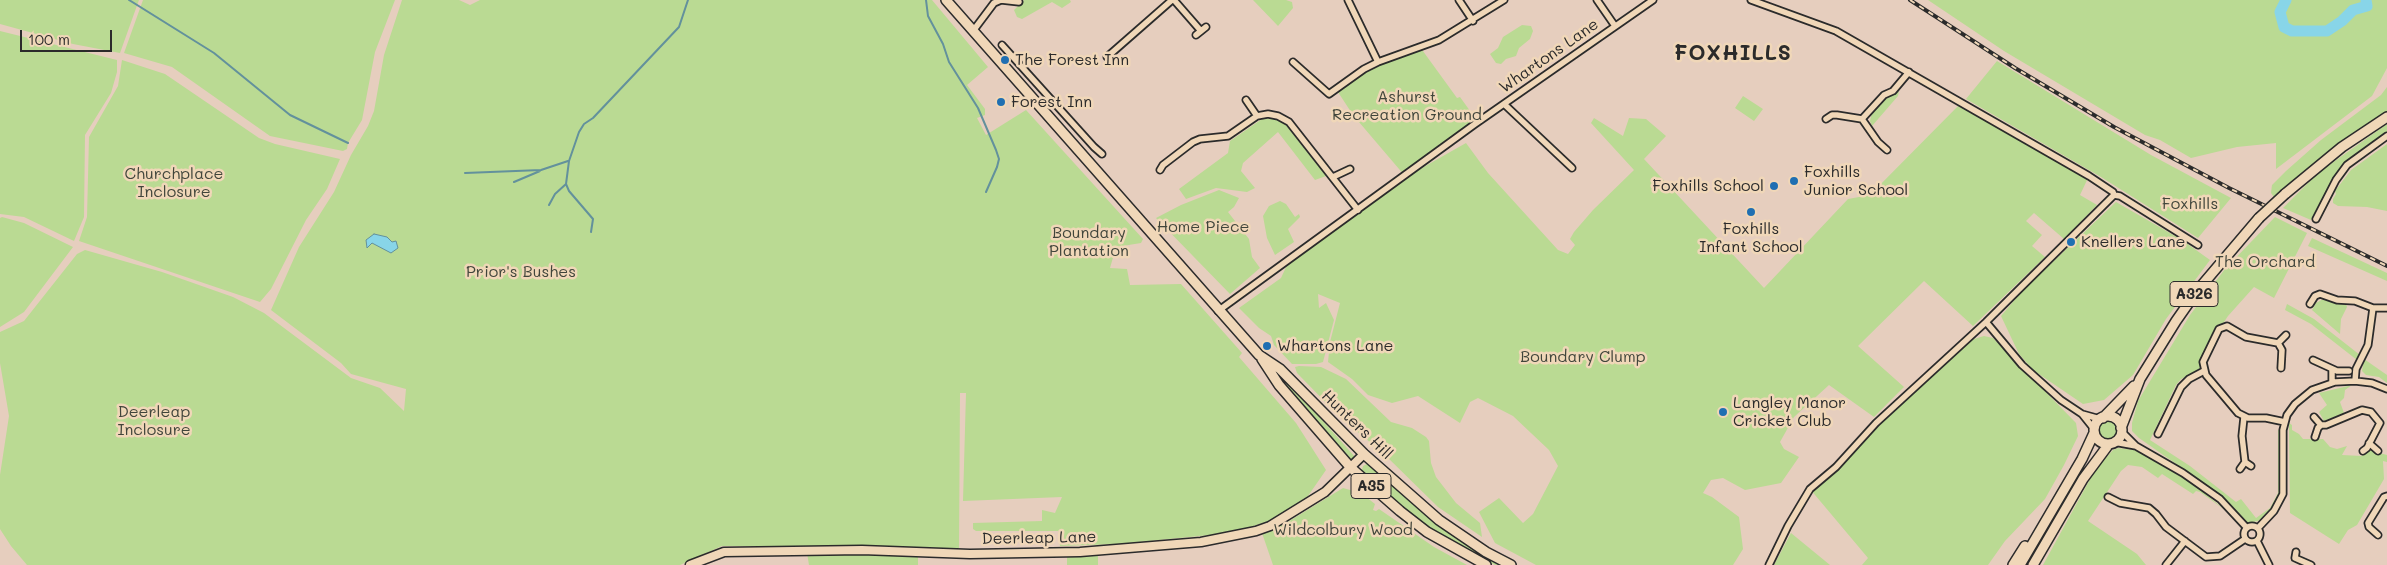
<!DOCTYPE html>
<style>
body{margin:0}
#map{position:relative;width:2387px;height:565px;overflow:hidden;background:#e6cebe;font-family:Mali,sans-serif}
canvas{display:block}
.scale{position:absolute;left:20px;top:30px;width:92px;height:22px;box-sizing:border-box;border:2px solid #2b2b2b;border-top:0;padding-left:6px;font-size:15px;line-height:18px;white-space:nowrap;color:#2b2b2b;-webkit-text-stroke:4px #f0d7b8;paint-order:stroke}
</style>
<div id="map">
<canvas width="2387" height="565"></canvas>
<div class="scale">100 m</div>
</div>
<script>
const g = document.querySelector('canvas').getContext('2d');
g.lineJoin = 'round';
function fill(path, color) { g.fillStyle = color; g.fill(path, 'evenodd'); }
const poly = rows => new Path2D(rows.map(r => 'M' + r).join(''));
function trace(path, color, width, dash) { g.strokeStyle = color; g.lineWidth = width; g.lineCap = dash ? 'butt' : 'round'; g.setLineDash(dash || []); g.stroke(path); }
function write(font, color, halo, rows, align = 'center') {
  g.font = font + ' Mali,sans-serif'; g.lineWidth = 5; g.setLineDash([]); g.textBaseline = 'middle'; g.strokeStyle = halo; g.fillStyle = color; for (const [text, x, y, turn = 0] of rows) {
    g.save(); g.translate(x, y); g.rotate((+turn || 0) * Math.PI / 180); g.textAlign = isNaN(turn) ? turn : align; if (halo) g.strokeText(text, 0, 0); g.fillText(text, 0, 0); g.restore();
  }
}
const green = poly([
 [0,0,139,0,120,53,73,44,0,24],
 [143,0,395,0,375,52,362,120,348,143,347,149,343,151,270,136,172,67,124,53],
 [402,0,459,0,470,5,480,0,932,0,988,67,967,85,985,109,985,115,977,118,986,135,1026,110,1143,239,1141,243,1116,247,1110,268,1127,269,1130,285,1181,284,1242,353,1239,357,1296,423,1326,470,1308,496,1272,520,1247,528,1210,535,1119,544,1060,546,1058,531,976,531,973,529,973,523,1042,521,1042,510,1055,513,1062,497,963,501,966,393,960,393,959,549,722,546,680,565,27,565,11,546,0,529,0,475,9,416,0,363,0,332,24,321,77,254,85,250,162,272,233,297,264,313,351,378,380,388,404,411,406,389,351,374,341,363,271,310,299,247,334,192,351,155,368,126,374,111,384,55],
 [1024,0,1070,0,1071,2,1062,8,1052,2,1022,19,1017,17,1014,10],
 [1253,0,1286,0,1292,2,1293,8,1278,26],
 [1928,0,2387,0,2387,68,2372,96,2276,169,2276,143,2237,147,2191,158,2160,140,2145,135,2004,51],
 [1522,25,1531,26,1533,31,1530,39,1519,48,1516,56,1506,59,1501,64,1496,63,1490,54,1498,48,1503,37],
 [0,31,117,60,117,72,111,93,85,135,84,217,74,241,24,217,0,214],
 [1420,47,1457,98,1460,97,1473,115,1470,117,1475,124,1405,176,1353,115,1336,89,1364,69],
 [122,60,165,74,259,138,275,144,340,159,327,189,306,220,271,289,260,302,79,241,87,217,89,137,118,86],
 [1997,61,2151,155,2231,198,2198,238,2101,177,1966,99],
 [2387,87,2387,112,2344,139,2274,197,2271,193,2272,185,2286,171,2321,140,2381,95],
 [1899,91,1898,96,1872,126,1870,121,1872,112,1884,98],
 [1743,96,1763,109,1754,121,1735,108],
 [1961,103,2089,176,2080,195,2097,205,2064,239,2034,213,2026,221,2042,235,2032,246,2045,257,1973,326,1924,281,1858,346,1904,387,1874,417,1829,385,1794,417,1780,442,1784,449,1799,457,1781,483,1745,490,1723,478,1711,480,1703,493,1712,497,1739,517,1743,549,1733,565,1536,565,1495,543,1479,512,1499,498,1523,523,1533,514,1558,466,1549,450,1513,416,1478,398,1470,402,1460,423,1418,396,1392,403,1368,395,1352,379,1328,362,1330,342,1340,303,1318,294,1319,308,1326,303,1334,320,1323,362,1316,364,1292,364,1274,345,1271,336,1259,328,1239,308,1281,278,1287,265,1413,173,1466,143,1488,173,1558,250,1568,254,1575,245,1570,239,1574,232,1593,210,1634,170,1591,123,1594,118,1623,136,1629,118,1646,119,1666,136,1644,159,1764,288,1848,199,1870,195],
 [1262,119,1275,119,1286,125,1326,176,1315,180,1278,132,1243,163,1241,171,1255,188,1247,192,1216,188,1186,199,1179,189,1228,153,1230,141],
 [2387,124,2387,136,2345,164,2311,220,2283,208,2318,173],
 [2387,144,2387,211,2367,207,2338,206,2333,203,2333,199,2336,194,2335,191,2351,170],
 [1219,190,1239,198,1234,207,1228,212,1249,239,1252,257,1260,268,1230,294,1156,218,1181,205],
 [1280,201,1286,204,1295,217,1299,214,1300,217,1288,229,1294,242,1275,255,1267,238,1263,216,1269,206],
 [2116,202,2182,240,2210,260,2166,319,2133,375,2104,400,2083,404,2033,370,2019,354,2001,316,2023,290],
 [2,217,24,223,73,247,24,312,0,327,0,218],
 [2275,217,2307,233,2274,298,2254,287,2228,316,2203,354,2200,370,2181,379,2176,385,2150,440,2190,466,2236,502,2241,499,2256,518,2270,508,2278,493,2278,430,2280,430,2280,494,2272,510,2265,516,2258,521,2248,523,2222,496,2139,438,2132,431,2132,423,2138,401,2190,315,2225,269],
 [2312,238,2387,273,2387,281,2308,246],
 [2323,299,2337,304,2346,304,2347,307,2341,319,2340,334,2312,310,2316,303],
 [2287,304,2314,319,2360,355,2357,360,2311,324,2285,310],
 [1984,336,1993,338,2076,423,2078,436,2064,465,2045,499,2005,541,1988,565,1862,565,1868,558,1810,489,1836,467,1876,423,1964,342],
 [2364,359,2387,375,2387,383,2379,377,2366,375,2362,371],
 [1299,366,1321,367,1346,379,1391,422,1412,428,1426,437,1429,441,1431,463,1436,477,1456,503,1480,523,1482,537,1438,507,1384,454,1340,417,1297,373,1295,367],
 [1273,367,1282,375,1356,458,1352,461,1344,454,1274,372],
 [2352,385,2345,390,2344,398,2340,402,2344,413,2324,421,2319,412,2327,405,2319,393],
 '2098 430a10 10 0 1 1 20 0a10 10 0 1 1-20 0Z',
 [2289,423,2292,425,2292,430,2299,434,2303,439,2323,439,2330,447,2337,449,2347,446,2342,455,2362,456,2364,452,2368,450,2387,455,2387,462,2383,461,2384,479,2357,525,2348,530,2339,544,2290,513],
 [2118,448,2135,450,2158,461,2196,486,2225,510,2200,492,2196,491,2193,494,2162,474,2158,478,2142,467,2128,465,2121,471,2088,521,2137,554,2146,565,2043,565,2095,470,2113,450],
 [1367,464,1371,465,1429,518,1483,555,1503,565,1495,565,1469,552,1433,531,1395,505,1361,473,1363,466],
 [1343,488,1361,493,1375,504,1373,510,1376,511,1379,509,1434,547,1467,565,1273,565,1262,533,1286,523],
 [1791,533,1830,565,1774,565],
 [807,553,918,555,918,565,809,565],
 [1098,556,1098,565,1067,565,1067,557]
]);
const water = poly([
 [374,234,387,237,392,242,396,241,398,248,391,253,372,243,367,248,366,240,374,234]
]);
const stream = poly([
 [129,0,214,53,290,115,348,143],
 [926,0,928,16,943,44,949,62,978,108,996,150,999,159,997,167,986,192],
 [465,173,541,170,568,161],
 [514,182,540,171],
 [549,205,555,194,566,184],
 [591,232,593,219,569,191,566,184,569,161,579,132,584,124,593,118,679,27,688,0]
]);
const river = poly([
 [2286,0,2280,12,2284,27,2292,31,2327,31,2342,21,2353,10,2367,6,2366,0]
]);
const street = poly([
 [1174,0,1201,31],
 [1348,0,1378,62],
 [1459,0,1473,21],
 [1597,0,1615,26],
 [1751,0,1836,31,2089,176,2113,192,2114,195,2120,196,2198,245],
 [973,31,994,3,1001,0,1019,2],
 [1196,35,1206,27],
 [1002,45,1094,147,1102,154],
 [1107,57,1172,0],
 [1293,62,1329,94,1364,69,1378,62,1439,40,1504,0],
 [1246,100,1257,116],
 [1504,104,1572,168],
 [1826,119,1832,115,1837,115,1862,119,1884,95,1893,91,1909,72],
 [1862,119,1878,142,1887,150],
 [1160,170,1163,165,1193,142,1200,139,1228,136,1257,116,1268,114,1278,116,1289,122,1358,210],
 [1333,177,1350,169],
 [2316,219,2336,180,2347,165,2387,136],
 [2310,304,2315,296,2320,294,2337,300,2355,301,2373,308],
 [1218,311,1475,124,1653,0],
 [1986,322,2022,365,2061,400,2082,414,2094,429],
 [2278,343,2286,335],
 [2313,360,2337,371,2349,371],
 [2281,368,2282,350,2278,343,2246,337,2227,326,2219,329,2203,362,2206,375,2238,413,2248,418,2266,418,2285,422],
 [2355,381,2356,369,2368,345,2373,308,2387,308],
 [2332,383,2332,369],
 [2082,414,2100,419],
 [2244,417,2242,436,2245,462],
 [2314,417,2321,425,2326,425,2362,410,2371,412,2380,423,2367,448,2363,451],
 [2121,431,2136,446,2183,473,2220,499,2247,528],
 [2158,434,2181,387,2189,379,2204,371],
 [2315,437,2318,428,2321,425],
 [2114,442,2136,446],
 [2369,443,2378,451],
 [2240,469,2245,462,2251,466],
 [2108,497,2120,503,2149,508,2156,514,2166,527,2206,557,2220,556,2245,539],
 '2244 534a8 8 0 1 1 16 0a8 8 0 1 1-16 0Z',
 [2258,528,2274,511,2283,494,2283,430,2287,415,2295,404,2312,390,2335,382,2355,381,2372,383,2387,389],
 [2378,535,2369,527,2368,523,2384,497,2387,496],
 [2257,541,2269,565],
 [2296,552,2295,558,2311,565],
 [1769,565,1788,526,1810,489,1836,467,1876,423,1986,322,2114,195],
 [2166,565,2185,541]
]);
const secondary = poly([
 [690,565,724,552,862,550,970,554,1080,552,1201,542,1256,531,1270,526,1325,492,1364,454]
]);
const primary = poly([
 [946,0,1259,355,1280,369,1364,454,1439,520,1486,552,1511,565],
 [2285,194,2342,147,2387,117],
 [1262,359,1279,385,1351,468,1400,511,1427,532,1486,565],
 '2094 430a14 14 0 1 1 28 0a14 14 0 1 1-28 0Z',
 [2103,418,2134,386],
 [2121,428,2140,379,2176,321,2197,291,2259,218],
 [2013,565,2025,546],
 [2020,565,2082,459,2094,433],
 [2033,565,2083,479,2109,444]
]);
const rail = poly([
 [1910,0,2015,68,2114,127,2229,188,2387,266]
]);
const primaryBridge = poly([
 [2259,218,2285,194]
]);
const markers = [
 [1005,60,5,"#1f6fb2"],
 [1001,102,5,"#1f6fb2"],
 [1794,181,5,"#1f6fb2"],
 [1774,186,5,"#1f6fb2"],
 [1751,212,5,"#1f6fb2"],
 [2071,242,5,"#1f6fb2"],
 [1267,346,5,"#1f6fb2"],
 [1723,412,5,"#1f6fb2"]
];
const shields = [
 [2194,294,48],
 [1371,486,40]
];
const shieldNames = [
 ["A326",2194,294],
 ["A35",1371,486]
];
const streetNames = [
 ["Whartons Lane",1549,56,-35],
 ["Hunters Hill",1357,425,44],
 ["Deerleap Lane",1039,538,-1]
];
const poiNames = [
 ["The Forest Inn",1015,60],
 ["Forest Inn",1011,102],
 ["Foxhills",1804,172],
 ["Junior School",1804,190],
 ["Foxhills School",1764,186,"right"],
 ["Foxhills",1751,229,"center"],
 ["Infant School",1751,247,"center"],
 ["Knellers Lane",2081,242],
 ["Whartons Lane",1277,346],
 ["Langley Manor",1733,403],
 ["Cricket Club",1733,421]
];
const parkNames = [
 ["Ashurst",1407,97],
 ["Recreation Ground",1407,115],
 ["Churchplace",174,174],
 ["Inclosure",174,192],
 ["Foxhills",2190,204],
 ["Home Piece",1203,227],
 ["Boundary",1089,233],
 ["Plantation",1089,251],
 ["The Orchard",2265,262],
 ["Prior's Bushes",521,272],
 ["Boundary Clump",1583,357],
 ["Deerleap",154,412],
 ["Inclosure",154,430],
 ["Wildcolbury Wood",1343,530]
];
const districtNames = [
 ["FOXHILLS",1733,54]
];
fill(green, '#bada93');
fill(water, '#88d5e8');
trace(water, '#63919c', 1);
trace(stream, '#63919c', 2);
trace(river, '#88d5e8', 11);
trace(street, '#2b2b2b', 9);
trace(secondary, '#2b2b2b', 11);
trace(primary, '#2b2b2b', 12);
trace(street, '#f0d7b8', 5.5);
trace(secondary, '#f0d7b8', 8);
trace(primary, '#f0d7b8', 9);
trace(rail, '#2b2b2b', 4);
trace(rail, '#f0d7b8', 2, [5.5]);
trace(primaryBridge, '#2b2b2b', 12, []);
trace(primaryBridge, '#f0d7b8', 9);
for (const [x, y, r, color] of markers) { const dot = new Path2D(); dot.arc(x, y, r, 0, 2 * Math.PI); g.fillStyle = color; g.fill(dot); trace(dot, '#f0d7b8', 2); }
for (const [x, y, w] of shields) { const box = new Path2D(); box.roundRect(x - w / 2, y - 12.5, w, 25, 4); g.fillStyle = '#f0d7b8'; g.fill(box); trace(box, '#2b2b2b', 1); }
write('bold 15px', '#2b2b2b', null, shieldNames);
write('16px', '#2b2b2b', '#f0d7b8', streetNames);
write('16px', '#2b2b2b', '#f0d7b8', poiNames, 'left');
write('16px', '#40453b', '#f0d7b8', parkNames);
g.letterSpacing = '1px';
write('bold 21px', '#2b2b2b', '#f0d7b8', districtNames);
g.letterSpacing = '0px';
</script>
